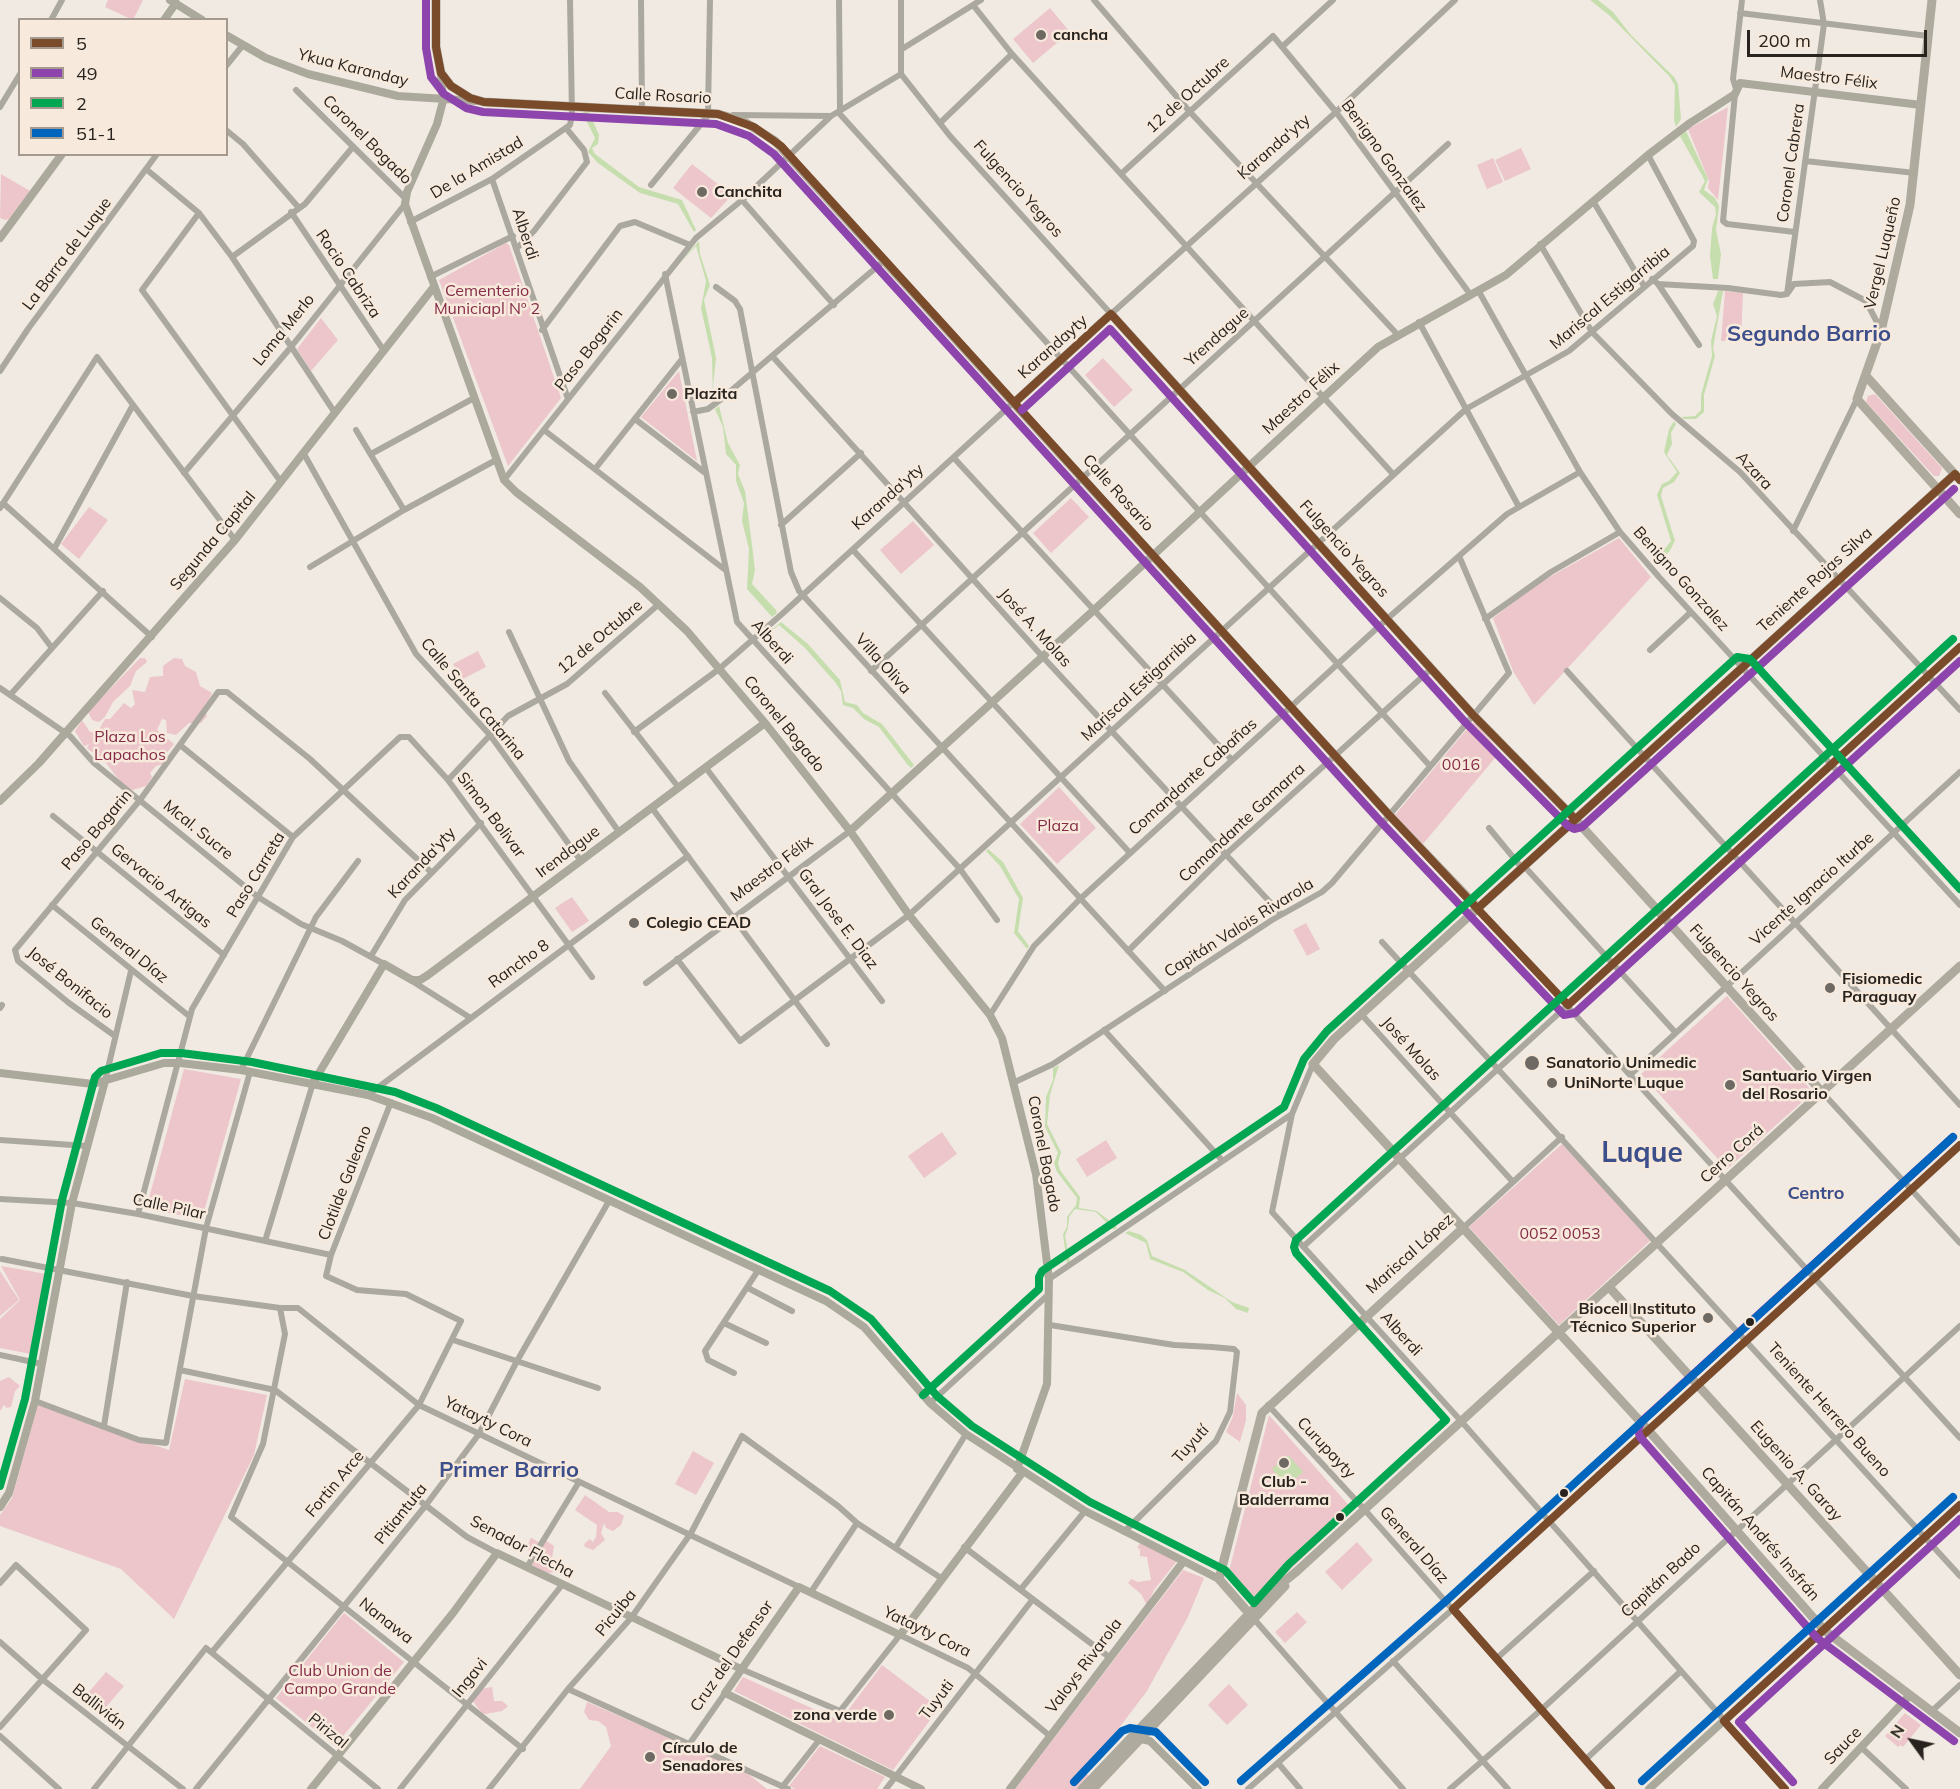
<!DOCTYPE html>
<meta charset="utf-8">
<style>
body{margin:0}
#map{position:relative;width:1960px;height:1789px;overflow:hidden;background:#f1eae2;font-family:Mulish,sans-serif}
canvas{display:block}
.legend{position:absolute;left:18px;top:18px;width:210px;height:138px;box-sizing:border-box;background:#f7eadc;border:2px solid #a49a90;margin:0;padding:8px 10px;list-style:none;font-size:18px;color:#28231e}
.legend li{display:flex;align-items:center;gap:12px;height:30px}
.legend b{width:30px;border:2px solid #a49a90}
.north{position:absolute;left:1882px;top:1711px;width:60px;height:60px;-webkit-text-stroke:4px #f7eadc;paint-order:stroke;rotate:303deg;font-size:16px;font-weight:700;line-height:24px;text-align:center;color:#28231e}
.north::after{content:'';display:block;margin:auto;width:21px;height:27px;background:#28231e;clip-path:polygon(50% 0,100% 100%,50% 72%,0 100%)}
.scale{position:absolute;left:1747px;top:30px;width:180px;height:27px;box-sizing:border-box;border:3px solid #28231e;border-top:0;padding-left:8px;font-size:18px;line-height:21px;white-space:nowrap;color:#28231e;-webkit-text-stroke:4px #f7eadc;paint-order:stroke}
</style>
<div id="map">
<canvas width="1960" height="1789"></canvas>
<ul class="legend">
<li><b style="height:8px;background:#7a4b2a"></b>5</li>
<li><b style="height:8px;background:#8e44ad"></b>49</li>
<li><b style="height:8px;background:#00a651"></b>2</li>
<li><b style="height:8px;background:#0065bd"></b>51-1</li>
</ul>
<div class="north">N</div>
<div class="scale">200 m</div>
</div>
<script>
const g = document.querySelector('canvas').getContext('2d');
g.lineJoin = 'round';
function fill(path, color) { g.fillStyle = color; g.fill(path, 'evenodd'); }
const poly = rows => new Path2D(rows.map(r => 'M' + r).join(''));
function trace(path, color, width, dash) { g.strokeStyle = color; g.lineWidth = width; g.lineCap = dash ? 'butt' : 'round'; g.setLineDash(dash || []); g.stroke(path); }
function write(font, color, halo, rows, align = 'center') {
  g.font = font + ' Mulish,sans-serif'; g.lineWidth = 5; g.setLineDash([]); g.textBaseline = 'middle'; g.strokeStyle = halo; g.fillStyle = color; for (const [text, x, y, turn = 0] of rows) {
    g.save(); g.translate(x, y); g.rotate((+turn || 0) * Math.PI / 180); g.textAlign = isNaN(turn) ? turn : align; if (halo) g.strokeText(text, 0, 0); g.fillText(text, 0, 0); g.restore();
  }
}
const green = poly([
 [108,0,143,0,133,20,105,7],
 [1050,8,1070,32,1033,63,1013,39],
 [1728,107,1718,200,1708,188,1709,181,1688,129],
 [1521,148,1531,169,1505,181,1495,160],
 [1493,158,1503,182,1487,189,1477,165],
 [692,164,732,195,711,218,673,188],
 [1,174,30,191,9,219,5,220,0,218],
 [506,243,509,245,561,398,508,466,439,280],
 [1725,291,1743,293,1741,340,1721,341],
 [321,318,338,340,311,371,297,349],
 [1103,358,1133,390,1114,407,1085,375],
 [679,371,697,461,641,417],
 [1875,394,1942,468,1939,476,1934,476,1866,402,1868,396],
 [1071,498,1089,517,1051,553,1033,533],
 [89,507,108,520,79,559,61,544],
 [913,521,934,545,901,574,880,550],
 [1619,538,1651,577,1534,705,1513,671,1493,618,1539,583],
 [478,651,486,667,461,680,453,664],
 [140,658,145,658,147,662,136,671,130,686,113,702,105,717,99,722,92,720,88,712],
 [174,658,182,659,185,666,196,672,200,686,212,693,204,709,207,716,201,723,189,723,176,735,167,733,166,720,162,719,157,730,174,744,165,755,164,764,156,766,150,773,152,777,146,786,132,790,123,785,106,763,87,748,89,744,84,746,75,731,82,720,90,732,97,733,105,719,110,719,124,703,131,708,135,704,132,690,145,692,150,677,163,676,163,666],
 [1472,723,1476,723,1500,752,1423,844,1395,815],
 [1059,787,1096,828,1057,864,1020,824],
 [572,897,589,921,572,932,555,908],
 [1306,923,1320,949,1307,956,1293,930],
 [1727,996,1813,1092,1727,1169,1641,1074],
 [184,1069,241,1079,202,1219,146,1209],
 [942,1132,957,1154,924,1178,908,1156],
 [1106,1140,1117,1158,1087,1177,1076,1159],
 [1562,1144,1651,1240,1559,1325,1469,1227],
 [1,1266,52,1275,36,1355,0,1348,0,1319,20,1300],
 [0,1271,19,1300,0,1316],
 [9,1377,20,1386,15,1391,11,1407,7,1408,4,1405,0,1411,0,1381],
 [185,1379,267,1395,254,1455,174,1619,121,1569,0,1526,0,1515,12,1498,38,1405,169,1450],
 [1237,1393,1246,1405,1246,1420,1240,1442,1226,1432,1233,1416],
 [1269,1415,1353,1510,1253,1605,1228,1575],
 [693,1451,714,1463,696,1495,675,1484],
 [585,1495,609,1512,618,1512,624,1516,621,1525,613,1531,606,1528,604,1523,601,1533,605,1540,593,1550,585,1547,584,1544,590,1539,593,1542,596,1537,597,1525,575,1510],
 [532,1538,538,1542,545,1540,554,1546,552,1558,544,1564,553,1565,554,1572,549,1573,533,1568,532,1564,536,1557,527,1549,530,1539],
 [1357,1542,1373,1560,1342,1590,1325,1572],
 [1140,1543,1177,1561,1154,1590,1147,1605,1141,1594,1128,1583,1131,1579,1138,1582,1151,1580,1147,1557,1140,1556,1140,1549,1137,1548],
 [1183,1570,1204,1578,1188,1617,1147,1691,1084,1774,1089,1775,1078,1789,1015,1789],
 [1297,1612,1307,1622,1285,1643,1275,1632],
 [344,1613,404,1662,335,1746,276,1698],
 [882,1665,939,1708,893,1770,734,1691,743,1677,840,1721],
 [106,1672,124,1686,101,1713,83,1699],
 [1229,1684,1248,1705,1227,1725,1208,1705],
 [492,1687,494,1701,502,1701,508,1706,502,1711,485,1714,481,1712,472,1700,481,1689],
 [587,1702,743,1770,767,1789,580,1789,611,1746,606,1727,598,1721,589,1720,584,1712],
 [1905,1713,1921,1725,1903,1747,1900,1745,1898,1747,1885,1736],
 [820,1746,885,1777,877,1789,795,1789,789,1786]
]);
const water = poly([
 [1590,0,1598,0,1613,12,1631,35,1674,77,1678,84,1681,119,1676,127,1674,120,1675,86,1670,77,1610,16],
 [582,112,589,112,599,135,598,144,592,148,595,154,639,187,682,200,696,230,694,232,678,204,640,193,598,163,588,152,595,138],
 [1686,131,1708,179,1704,190,1715,198,1719,206,1716,230,1721,254,1718,279,1713,279,1710,256,1712,228,1716,214,1715,207,1699,192,1705,181,1680,136],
 [699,241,700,254,710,285,704,300,716,358,713,386,716,398,713,401,712,358,701,308,706,281,696,246,669,275],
 [1718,291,1723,291,1713,348,1715,356,1704,395,1704,412,1696,419,1684,419,1681,417,1695,416,1701,410,1701,395,1712,356,1711,341,1717,316,1713,304],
 [719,406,728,443,740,465,738,474,745,491,752,545,755,570,752,584,776,610,777,613,772,617,747,589,749,549,742,521,744,503,736,481,736,465,726,454,723,427,715,409],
 [1674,421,1676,424,1671,433,1672,444,1667,455,1680,473,1674,482,1663,488,1661,496,1675,541,1669,552,1653,563,1651,559,1663,551,1671,541,1657,495,1662,484,1669,481,1677,472,1664,452,1669,429],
 [781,622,808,644,840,680,845,702,857,705,863,713,882,724,914,765,911,768,907,764,879,727,864,719,853,708,843,705,841,691,835,682,804,647,779,625,757,642],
 [988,849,1003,862,1023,898,1018,931,1029,946,1027,949,1014,933,1019,899,1000,866,986,851],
 [1059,1065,1050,1095,1047,1124,1061,1152,1058,1163,1060,1170,1080,1197,1079,1208,1097,1211,1117,1227,1114,1230,1096,1212,1075,1209,1069,1217,1068,1228,1065,1236,1070,1262,1067,1264,1063,1234,1067,1227,1067,1217,1076,1205,1077,1198,1057,1172,1054,1163,1058,1153,1045,1127,1046,1097,1053,1080,1053,1068],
 [1129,1231,1141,1235,1147,1240,1152,1256,1185,1270,1232,1302,1249,1308,1248,1313,1236,1309,1225,1298,1208,1290,1183,1272,1150,1259,1146,1243,1125,1233],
 [1288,1455,1303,1472,1287,1486,1272,1469]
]);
const street = poly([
 [641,0,642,109],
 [839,0,840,110],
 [901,0,901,74,950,136,1111,314,1336,112,1455,0],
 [1094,0,1190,112,1397,334],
 [973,5,1012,54,1393,474],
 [1740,13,1928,36],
 [51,20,62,0],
 [1283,46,1333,0],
 [902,49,981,0],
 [226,66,243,45],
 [1736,89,1733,79,1742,0],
 [296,90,405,198],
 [1735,94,1723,221,1727,224,1795,232],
 [0,107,20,74],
 [838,112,1430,766],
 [708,113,710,0],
 [733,115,831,116],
 [940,123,1012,54],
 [226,130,243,144,299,208],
 [1805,161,1915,173],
 [146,169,199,213,232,257,335,413],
 [1121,174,1273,36,1336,112,1470,294],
 [492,179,568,399],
 [651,185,710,113],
 [742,200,834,305],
 [1593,201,1644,286],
 [291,212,384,351],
 [199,213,142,290,281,482],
 [410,222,492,179,570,125,572,115,570,0],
 [1540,244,1592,332,1672,414,1740,472,1960,710],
 [516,249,534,231,587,162,584,150,566,128],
 [232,257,305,204,352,148],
 [665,274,737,622,960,869,997,920],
 [430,277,513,236],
 [1652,279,1658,284,1728,288,1781,295,1787,294,1794,284,1830,282,1866,301,1881,330],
 [1658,284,1699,345],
 [716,287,735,301,740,309,791,572,799,591,1165,991],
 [1478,290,1580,472,1620,532,1659,577,1960,905],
 [1787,294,1824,24,1820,0],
 [1419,322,1519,507],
 [542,330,620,226,635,222,690,245],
 [773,357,1042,656,1281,914],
 [0,371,28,329,157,154],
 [693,412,708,409,720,400,885,260],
 [635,419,704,472],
 [356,430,404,510],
 [544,430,724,569],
 [304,454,416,654,490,735,581,861],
 [371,454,474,398],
 [954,458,1232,760],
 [595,469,682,359],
 [184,473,291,347,405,204],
 [504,480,696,238,742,200,831,116,901,74],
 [3,503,152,637],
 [0,508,97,357,235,540],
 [781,525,861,453],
 [1793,531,1857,399],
 [54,549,133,405],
 [853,550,1130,853],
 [310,567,404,510,496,460],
 [0,598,37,628,52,648],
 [1485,619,1551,572,1620,532],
 [509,632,569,761,619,832],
 [1650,650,1691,612],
 [871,671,1448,144],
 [1567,671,1960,1105],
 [0,688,70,736,94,763,258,897,301,924,342,941,384,964],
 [605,693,679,788],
 [11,694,103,591],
 [634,732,719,669,782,614,1014,402],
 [180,745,293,837],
 [706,768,882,1001],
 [448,780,508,716,567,684,659,604],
 [652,808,827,1044],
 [53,816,224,955],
 [1489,828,1522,868],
 [1524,866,1675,1032],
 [52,905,189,1016],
 [1478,908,1960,1438],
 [1382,942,1960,1576],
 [1128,951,1225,855,1431,669],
 [371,956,405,900,481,823],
 [677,959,740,1041,909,915,1466,409,1569,351,1693,246,1694,241,1648,155],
 [412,981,469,1017],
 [646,983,850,831],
 [0,1008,2,1005],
 [1361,1014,1513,1182],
 [990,1015,1034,946,1080,899,1387,619,1507,514,1580,472],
 [1104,1030,1221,1159],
 [115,1036,69,1003,18,961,15,950,140,800,218,692,227,692,310,759,431,872],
 [1313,1064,1292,1114,1272,1212,1461,1421,1785,1789],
 [241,1070,316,917,358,861],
 [1630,1075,1960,772],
 [105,1081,131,971],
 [1015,1082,1053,1064,1272,920,1322,892,1332,883,1509,673,1459,556],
 [1822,1092,1960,1243],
 [368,1095,688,856],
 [0,1140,87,1146],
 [0,1199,72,1203,138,1214,331,1255],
 [138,1214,192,1009,293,837,400,737,409,737,448,780,592,977],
 [1463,1228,1562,1137],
 [265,1241,313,1083],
 [1304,1246,1960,647],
 [2,1259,193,1296,280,1308,298,1308,419,1405,799,1587],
 [1049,1279,1292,1114],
 [748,1288,792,1311],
 [280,1308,285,1334,263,1444,231,1517,523,1749],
 [724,1323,766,1343],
 [1050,1325,1174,1345,1212,1347,1234,1349,1237,1352,1230,1412,1216,1441,1124,1532],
 [453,1340,598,1388],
 [0,1355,42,1364],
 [180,1370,275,1390,467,1537,497,1553],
 [734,1373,708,1360,705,1351,759,1269],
 [35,1401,139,1440,166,1443,206,1228,250,1072],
 [930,1403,1049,1294],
 [1268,1405,1364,1509,1611,1789],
 [104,1426,127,1282],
 [896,1547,966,1434],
 [964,1547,1109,1657],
 [527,1567,579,1482],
 [0,1583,16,1565,86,1630,0,1727],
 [1021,1589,1085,1511],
 [811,1592,857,1523],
 [1254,1619,1403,1789],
 [0,1642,42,1679,183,1789],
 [212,1652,419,1405,461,1321,406,1294,357,1290,326,1276,331,1255,391,1102],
 [1496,1659,1594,1571],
 [1393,1661,1508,1789],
 [741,1669,840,1711,900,1635,968,1668,1050,1736],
 [568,1689,788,1789],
 [1932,1711,1960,1685],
 [0,1736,59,1789],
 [690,1743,725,1693],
 [1862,1748,1906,1789],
 [1585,1760,1681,1671],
 [1278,1763,1300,1789],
 [783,1786,820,1739],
 [94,1789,206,1648,378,1789],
 [196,1789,426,1505,479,1434,517,1361,609,1201],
 [400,1789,562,1585],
 [489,1789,568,1689,631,1618,691,1533,742,1436,838,1506,857,1523,941,1578],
 [886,1789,1033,1599],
 [1248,1789,1453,1609,1960,1145],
 [1450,1789,1541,1710,1960,1326]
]);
const secondary = poly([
 [170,0,202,20],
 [164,20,176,3],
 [226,35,266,58,308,74,398,96,477,101],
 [441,73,443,101,437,124,407,192,405,204,504,480,516,492,640,587,687,631,765,723,850,831,909,915,990,1015,1002,1038,1036,1174,1049,1279,1047,1384,1017,1469],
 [0,238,62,154],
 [0,801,39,763,235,540,433,288],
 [850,831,1094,610,1378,347,1506,275,1648,155,1690,123,1735,94,1740,83,1921,105],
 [0,1073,93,1084,164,1063,180,1063,241,1070,368,1095,432,1118,826,1301,864,1327,930,1403,966,1434,1085,1511,1219,1579],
 [313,1083,384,964,412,980,420,980,428,975,765,723],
 [0,1507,9,1493,35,1401,72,1203,105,1081],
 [1137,1738,1150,1741,1198,1789],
 [311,1789,453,1613,497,1553,741,1669],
 [921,1789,725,1693,799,1587,900,1635,1022,1473],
 [1010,1789,1183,1562],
 [1649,1789,1960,1505],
 [1822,1789,1909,1696]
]);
const primary = poly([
 [436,0,436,47,441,73,451,86,470,98,484,102,718,114,743,121,775,141,1389,815,1478,908],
 [1932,0,1910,205,1881,331,1857,399,1960,514],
 [1866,376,1960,480],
 [1015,402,1111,314,1473,715,1575,819,1822,1092],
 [1955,474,1334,1039,1313,1064,1648,1430,1824,1630,1960,1733],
 [1609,1287,1960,1675],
 [1254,1619,1219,1579,1262,1413,1463,1228],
 [1082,1789,1266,1596,1296,1572,1960,966],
 [1093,1789,1285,1586]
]);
const bus1 = poly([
 [436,0,436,47,441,73,451,86,470,98,484,102,718,114,754,127,781,146,1389,815,1568,1005,1960,647],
 [1015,402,1111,314,1473,715,1575,819],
 [1478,908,1955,474,1960,480],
 [1611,1789,1453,1609,1960,1145],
 [1785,1789,1724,1721,1960,1505]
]);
const bus2 = poly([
 [426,0,426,48,431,77,444,94,466,108,483,112,716,124,749,136,774,154,1381,822,1564,1015,1575,1013,1960,661],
 [1022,410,1110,329,1465,722,1568,826,1574,829,1582,827,1954,489],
 [1953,1137,1641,1422,1638,1430,1640,1437,1817,1638,1954,1741],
 [1793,1782,1739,1722,1960,1519]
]);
const bus3 = poly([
 [923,1395,1039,1289,1039,1277,1042,1271,1284,1107,1304,1059,1327,1031,1737,657,1750,659,1960,889],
 [0,1486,25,1399,62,1200,95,1077,101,1071,161,1053,181,1053,252,1062,395,1092,436,1108,830,1291,871,1319,937,1396,972,1426,1090,1502,1225,1570,1254,1603,1289,1564,1446,1420,1296,1253,1294,1247,1296,1240,1953,639]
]);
const bus4 = poly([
 [1241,1781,1446,1601,1953,1137],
 [1642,1781,1953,1497],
 [1074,1782,1122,1731,1130,1728,1156,1732,1205,1782]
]);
const markers = [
 [1041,35,6,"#6e6963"],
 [702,192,6,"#6e6963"],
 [672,394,6,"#6e6963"],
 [634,923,6,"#6e6963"],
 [1830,988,6,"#6e6963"],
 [1532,1063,8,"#6e6963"],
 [1552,1083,6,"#6e6963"],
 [1730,1085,6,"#6e6963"],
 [1708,1318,6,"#6e6963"],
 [1750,1322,5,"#28231e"],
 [1284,1463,6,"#6e6963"],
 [1564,1493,5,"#28231e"],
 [1340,1517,5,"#28231e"],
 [889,1715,6,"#6e6963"],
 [650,1757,6,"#6e6963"]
];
const poiNames = [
 ["cancha",1053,35],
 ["Canchita",714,192],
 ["Plazita",684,394],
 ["Colegio CEAD",646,923],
 ["Fisiomedic",1842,979],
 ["Paraguay",1842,997],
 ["Sanatorio Unimedic",1546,1063],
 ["Santuario Virgen",1742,1076],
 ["del Rosario",1742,1094],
 ["UniNorte Luque",1564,1083],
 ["Biocell Instituto",1696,1309,"right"],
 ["Técnico Superior",1696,1327,"right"],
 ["Club -",1284,1482,"center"],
 ["Balderrama",1284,1500,"center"],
 ["zona verde",877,1715,"right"],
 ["Círculo de",662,1748],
 ["Senadores",662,1766]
];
const streetNames = [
 ["Ykua Karanday",353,68,14],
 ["Maestro Félix",1829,78,7],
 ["12 de Octubre",1188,95,-42],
 ["Calle Rosario",663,96,3],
 ["Coronel Bogado",367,140,45],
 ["Karanda'yty",1274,147,-41],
 ["Benigno Gonzalez",1384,156,54],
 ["Coronel Cabrera",1791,163,-82],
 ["De la Amistad",477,168,-31],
 ["Fulgencio Yegros",1018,189,48],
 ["Alberdi",525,234,72],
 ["Vergel Luqueño",1883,253,-77],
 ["La Barra de Luque",67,254,-53],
 ["Rocio Cabriza",348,274,56],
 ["Mariscal Estigarribia",1610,298,-40],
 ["Loma Merlo",284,330,-51],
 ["Yrendague",1217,337,-42],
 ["Karandayty",1053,347,-42],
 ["Paso Bogarin",589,350,-52],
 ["Maestro Félix",1301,398,-43],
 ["Azara",1754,471,47],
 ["Calle Rosario",1118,493,48],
 ["Karanda'yty",888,497,-42],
 ["Segunda Capital",213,541,-50],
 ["Fulgencio Yegros",1344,549,48],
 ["Benigno Gonzalez",1681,579,48],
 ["Teniente Rojas Silva",1815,580,-42],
 ["José A. Molas",1035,628,48],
 ["12 de Octubre",600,637,-40],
 ["Alberdi",772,642,48],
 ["Villa Oliva",883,664,48],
 ["Mariscal Estigarribia",1139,687,-43],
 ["Calle Santa Catarina",473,699,50],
 ["Coronel Bogado",784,724,51],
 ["Comandante Cabañas",1193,777,-42],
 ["Simon Bolivar",491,815,53],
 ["Comandante Gamarra",1242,823,-43],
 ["Paso Bogarin",97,830,-50],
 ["Mcal. Sucre",198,830,39],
 ["Irendague",568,852,-37],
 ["Karanda'yty",422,863,-47],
 ["Maestro Félix",772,869,-37],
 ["Paso Carreta",256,875,-59],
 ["Gervacio Artigas",161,886,39],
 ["Vicente Ignacio Iturbe",1812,889,-42],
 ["Gral Jose E. Diaz",838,919,53],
 ["Capitán Valois Rivarola",1239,928,-32],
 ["General Díaz",129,950,39],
 ["Rancho 8",519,964,-36],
 ["Fulgencio Yegros",1734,973,48],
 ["José Bonifacio",70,983,39],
 ["José Molas",1411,1049,48],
 ["Coronel Bogado",1044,1154,79],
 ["Cerro Corá",1732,1154,-42],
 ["Clotilde Galeano",345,1183,-69],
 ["Calle Pilar",169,1207,12],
 ["Mariscal López",1410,1254,-42],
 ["Alberdi",1401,1334,48],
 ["Teniente Herrero Bueno",1829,1410,48],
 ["Yatayty Cora",488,1422,26],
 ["Tuyutí",1191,1444,-48],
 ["Curupayty",1326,1448,47],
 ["Eugenio A. Garay",1796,1471,48],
 ["Fortin Arce",335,1484,-50],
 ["Pitiantuta",401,1514,-51],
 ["Capitán Andrés Insfrán",1760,1534,49],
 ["General Díaz",1414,1545,49],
 ["Senador Flecha",522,1547,28],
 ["Capitán Bado",1661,1580,-43],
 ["Picuiba",616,1613,-51],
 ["Nanawa",386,1621,38],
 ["Yatayty Cora",927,1632,26],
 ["Cruz del Defensor",732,1656,-55],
 ["Valoys Rivarola",1084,1666,-53],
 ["Ingavi",470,1678,-51],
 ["Tuyuti",937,1700,-53],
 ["Ballivián",99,1707,38],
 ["Pirizal",328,1731,39],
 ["Sauce",1843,1746,-46]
];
const parkNames = [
 ["Cementerio",487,291],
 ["Municiapl Nº 2",487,309],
 ["Plaza Los",130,737],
 ["Lapachos",130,755],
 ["0016",1461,765],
 ["Plaza",1058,826],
 ["0052 0053",1560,1234],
 ["Club Union de",340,1671],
 ["Campo Grande",340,1689]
];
const neighbourhoodNames = [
 ["Centro",1816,1194]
];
const districtNames = [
 ["Segundo Barrio",1809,334],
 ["Primer Barrio",509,1470]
];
const townNames = [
 ["Luque",1642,1154]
];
fill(green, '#ecc6ca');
fill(water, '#c6deae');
trace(street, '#aba99f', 6);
trace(secondary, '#aba89c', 8);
trace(primary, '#afaa9e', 9);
trace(bus1, '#7a4b2a', 8);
trace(bus2, '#8e44ad', 8);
trace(bus3, '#00a651', 8);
trace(bus4, '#0065bd', 8);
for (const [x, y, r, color] of markers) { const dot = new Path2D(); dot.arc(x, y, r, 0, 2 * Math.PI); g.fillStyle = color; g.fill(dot); trace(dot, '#f7eadc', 2); }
write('bold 16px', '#28231e', '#f7eadc', poiNames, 'left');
write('16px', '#28231e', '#f7eadc', streetNames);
write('16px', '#852a47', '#f7eadc', parkNames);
write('bold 18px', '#3d4f8b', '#f7eadc', neighbourhoodNames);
write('bold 22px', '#3d4f8b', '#f7eadc', districtNames);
write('bold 28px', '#3d4f8b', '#f7eadc', townNames);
</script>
